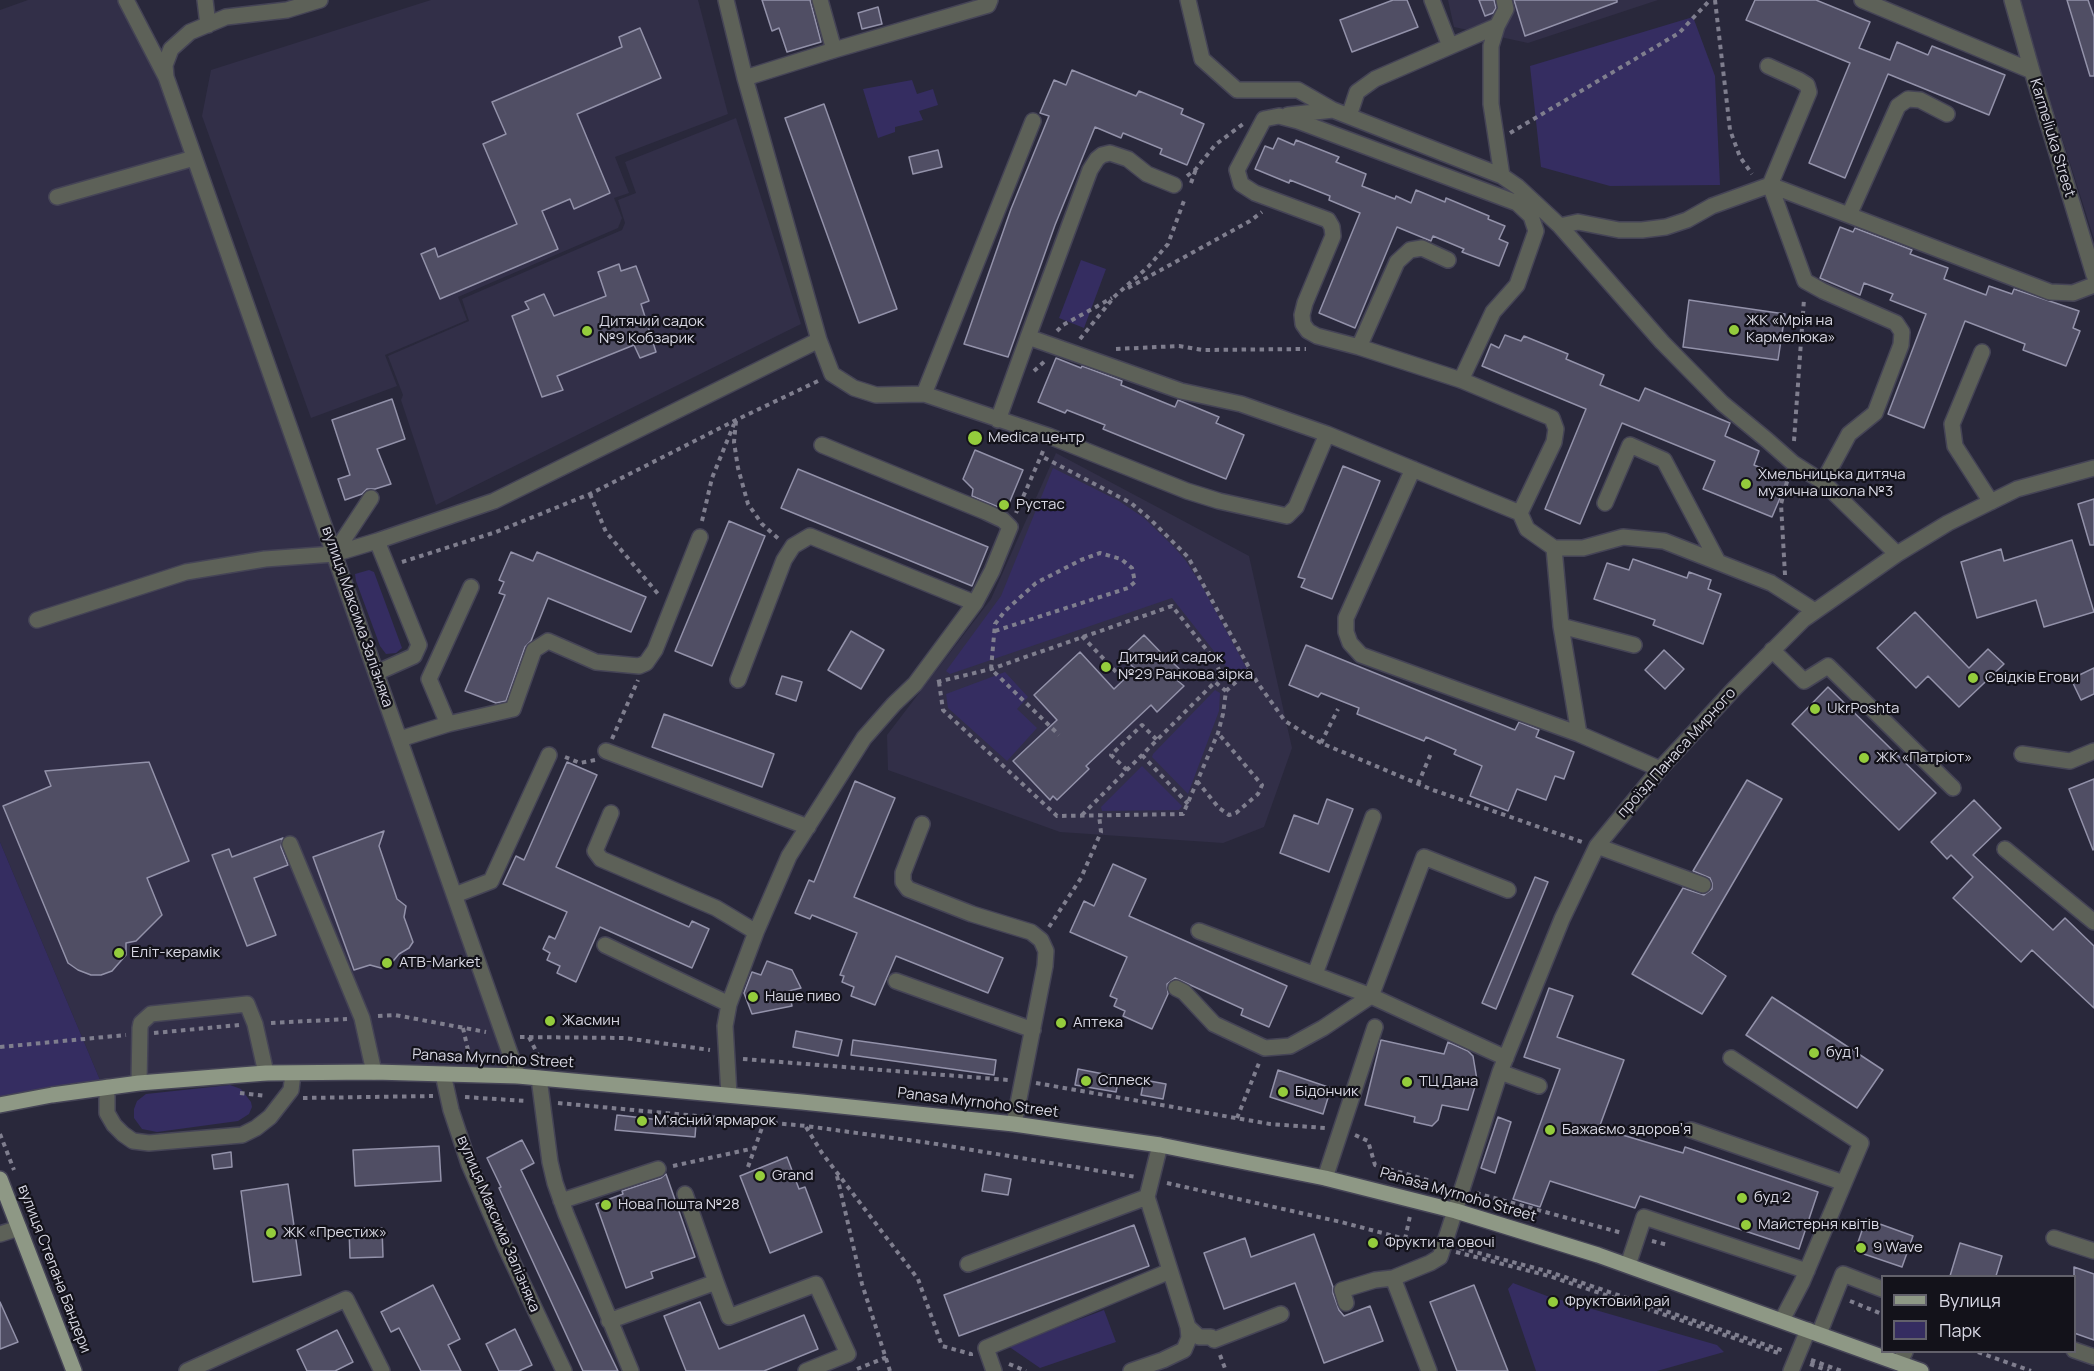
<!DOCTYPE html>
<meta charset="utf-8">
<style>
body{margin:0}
#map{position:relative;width:2094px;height:1371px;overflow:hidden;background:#29283b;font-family:Manrope,sans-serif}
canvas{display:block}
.legend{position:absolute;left:1881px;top:1275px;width:195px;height:78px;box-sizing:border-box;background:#13121a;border:2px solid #62616b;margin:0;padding:8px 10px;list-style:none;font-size:18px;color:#d8d8e4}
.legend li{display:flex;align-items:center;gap:12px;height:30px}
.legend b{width:30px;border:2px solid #62616b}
</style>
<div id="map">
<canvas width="2094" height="1371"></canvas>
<ul class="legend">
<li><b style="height:8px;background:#8e9885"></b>Вулиця</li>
<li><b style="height:16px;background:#352d61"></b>Парк</li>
</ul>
</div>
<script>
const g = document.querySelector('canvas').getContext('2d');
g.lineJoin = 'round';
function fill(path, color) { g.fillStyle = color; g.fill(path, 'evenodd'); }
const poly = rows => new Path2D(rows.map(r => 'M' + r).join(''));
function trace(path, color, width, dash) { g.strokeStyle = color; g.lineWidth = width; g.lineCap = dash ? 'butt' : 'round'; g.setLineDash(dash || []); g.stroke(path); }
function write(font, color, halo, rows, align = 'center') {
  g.font = font + ' Manrope,sans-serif'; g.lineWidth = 4.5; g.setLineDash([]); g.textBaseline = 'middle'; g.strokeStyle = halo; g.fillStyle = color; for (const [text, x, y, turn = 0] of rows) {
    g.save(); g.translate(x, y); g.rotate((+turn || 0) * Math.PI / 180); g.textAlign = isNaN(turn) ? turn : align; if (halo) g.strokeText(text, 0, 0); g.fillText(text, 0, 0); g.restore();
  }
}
const built = poly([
 [28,0,130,0,506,1067,266,1065,100,1080,0,842,0,10],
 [431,0,698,0,728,114,615,157,629,193,614,198,622,218,618,228,458,297,467,320,385,355,397,386,311,418,202,116,211,70],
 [1448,0,1658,0,1528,43,1454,27],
 [2021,0,2094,0,2094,239,2040,68],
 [736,118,801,324,436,505,401,400,403,395,388,356,469,321,462,299,622,230,625,223,618,200,636,193,625,162],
 [1056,453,1249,556,1292,748,1264,827,1223,843,1060,832,888,770,887,735,991,599]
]);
const green = poly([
 [1693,17,1715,76,1720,185,1610,186,1541,167,1530,66],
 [912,80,917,94,933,89,938,105,919,111,923,120,895,127,895,132,878,138,863,89],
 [1081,260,1106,269,1084,328,1059,318],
 [1053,468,1119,501,1144,518,1174,547,1186,561,1202,586,1247,669,1236,679,1172,598,950,674,946,671,1001,596],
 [369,570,374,572,402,648,396,653,386,654,380,646,356,581,355,574],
 [1005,672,1028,697,1017,709,1037,728,1007,761,948,708,946,694],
 [1215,690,1220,693,1219,711,1188,794,1152,757,1153,754],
 [1142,766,1182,806,1179,810,1102,811,1101,807],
 [0,842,100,1080,0,1097],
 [230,1085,241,1089,251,1102,252,1107,249,1114,238,1121,157,1132,142,1129,134,1118,134,1109,137,1101,146,1094],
 [1513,1283,1547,1296,1717,1345,1724,1352,1657,1371,1536,1371,1508,1289],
 [1104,1310,1116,1342,1040,1368,1008,1346]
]);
const building = poly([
 [762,0,810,0,821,42,787,52,779,28,772,31,762,0],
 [1393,0,1407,0,1418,27,1352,52,1340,20,1393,0],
 [1479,0,1494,0,1496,8,1493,13,1485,16,1479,0],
 [1514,0,1617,0,1617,2,1525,36,1514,0],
 [1755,0,1816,0,1870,22,1859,48,1890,60,1897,42,1928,55,1932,46,2005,75,1989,115,1888,74,1845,178,1809,163,1850,63,1746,20,1755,0],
 [2067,0,2088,0,2094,17,2094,76,2090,76,2067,0],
 [878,7,882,24,862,29,858,13,878,7],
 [640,28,661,78,577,114,610,193,574,209,570,199,542,211,558,249,440,299,421,254,435,248,438,257,517,224,483,144,506,134,492,102,622,47,619,37,640,28],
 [1072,70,1136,96,1139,91,1183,109,1181,114,1204,124,1187,165,1160,154,1162,149,1123,133,1121,138,1095,127,1055,225,1008,357,964,344,1011,209,1049,116,1040,113,1054,80,1066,85,1072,70],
 [824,104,897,309,859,323,785,118,824,104],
 [1278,138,1294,145,1296,140,1339,157,1336,162,1366,174,1362,186,1395,199,1396,196,1411,203,1416,190,1445,202,1446,198,1489,216,1488,219,1505,226,1499,239,1508,243,1499,266,1462,252,1464,249,1433,236,1431,241,1397,227,1355,328,1319,313,1360,213,1329,200,1330,196,1290,180,1289,183,1255,169,1265,146,1273,149,1278,138],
 [938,150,942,167,913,174,909,157,938,150],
 [1840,227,1853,232,1855,228,1912,250,1910,254,1948,268,1944,279,1986,295,1989,286,2012,294,2014,289,2079,311,2073,328,2080,331,2066,366,2023,350,2025,344,1965,321,1924,428,1888,414,1926,314,1890,300,1893,294,1864,283,1860,295,1820,278,1840,227],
 [619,264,621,271,636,266,649,301,641,304,656,352,640,358,634,345,557,376,563,390,542,397,512,316,529,309,525,302,544,294,554,316,606,296,598,272,619,264],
 [1689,300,1785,314,1778,360,1683,347,1689,300],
 [1505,335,1521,341,1524,336,1568,354,1566,359,1604,375,1600,385,1639,401,1645,388,1730,423,1725,436,1759,451,1754,465,1788,479,1772,517,1703,489,1715,461,1622,423,1580,524,1545,509,1586,409,1482,366,1491,344,1499,348,1505,335],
 [1056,358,1081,368,1082,366,1122,381,1121,385,1175,407,1178,400,1219,417,1216,423,1244,435,1226,479,1103,429,1105,425,1067,410,1065,413,1038,402,1056,358],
 [392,399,405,439,377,449,391,484,375,489,367,489,362,494,345,500,338,479,350,475,332,420,392,399],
 [975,450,1023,470,1008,506,1003,509,972,496,973,489,963,479,975,450],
 [1343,466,1380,481,1332,599,1301,587,1305,579,1298,577,1343,466],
 [798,469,988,547,972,586,781,508,798,469],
 [2094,499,2094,545,2090,545,2078,504,2094,499],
 [729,521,765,536,712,666,675,651,729,521],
 [2072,540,2094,612,2044,627,2036,600,1977,618,1961,562,2001,549,2004,561,2072,540],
 [511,552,533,561,537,552,646,597,631,632,548,598,531,641,525,647,506,701,496,703,465,691,505,595,499,593,504,582,499,580,511,552],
 [1633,559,1687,578,1689,572,1711,580,1708,589,1721,594,1703,644,1653,625,1655,620,1594,599,1607,563,1629,570,1633,559],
 [1915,612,1969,668,1988,649,2004,664,1959,707,1928,676,1916,688,1877,648,1915,612],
 [851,631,884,650,861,689,828,670,851,631],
 [1144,635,1171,663,1172,662,1185,674,1178,681,1184,686,1157,712,1151,705,1086,766,1089,769,1057,800,1053,796,1050,800,1013,761,1057,720,1034,695,1080,652,1114,689,1135,669,1122,656,1144,635],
 [1306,645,1515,730,1519,722,1539,730,1536,737,1574,752,1564,779,1555,776,1546,800,1517,789,1508,811,1470,796,1482,766,1454,754,1456,750,1426,737,1424,741,1357,714,1359,708,1321,693,1318,697,1289,685,1306,645],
 [1664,650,1684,669,1665,689,1645,670,1664,650],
 [2094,668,2094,694,2081,700,2071,679,2094,668],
 [782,676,802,682,796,701,776,694,782,676],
 [1828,687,1936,793,1899,830,1792,724,1828,687],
 [664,714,774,754,762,787,652,747,664,714],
 [149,762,189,861,147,878,162,915,136,941,126,943,126,955,112,971,101,975,91,975,78,970,68,963,3,806,51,786,45,771,149,762],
 [567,762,597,775,556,867,689,927,692,921,709,929,692,968,600,927,576,982,557,973,560,966,547,960,550,953,543,949,549,936,555,939,567,912,503,884,516,856,524,860,567,762],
 [2094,779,2094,849,2093,850,2069,789,2094,779],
 [1747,780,1782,799,1692,953,1726,976,1702,1014,1632,974,1683,888,1704,895,1712,889,1712,883,1710,878,1693,871,1747,780],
 [855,781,895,798,854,897,1003,958,988,993,896,956,875,1005,851,996,854,987,842,982,844,976,840,975,857,933,812,915,810,919,795,913,809,880,814,882,855,781],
 [1327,799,1353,809,1329,872,1280,853,1294,815,1318,824,1327,799],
 [1974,800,2001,828,1973,855,2053,930,2065,918,2094,946,2094,1008,2032,950,2021,962,1953,898,1973,877,1951,855,1947,859,1931,842,1974,800],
 [384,831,379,846,397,899,406,906,404,917,413,942,409,948,399,954,389,966,381,968,370,965,354,970,313,857,384,831],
 [283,838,281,847,288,865,254,878,276,935,247,946,212,855,229,849,232,857,283,838],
 [1113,864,1146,879,1129,916,1287,986,1269,1027,1241,1015,1243,1009,1175,978,1167,984,1168,994,1152,1029,1123,1016,1125,1011,1114,1006,1117,999,1110,996,1127,957,1070,932,1084,901,1094,906,1113,864],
 [1535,877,1548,882,1496,1009,1482,1003,1535,877],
 [767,961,792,970,801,988,789,991,792,1006,752,1014,744,993,752,972,761,975,767,961],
 [1549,988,1573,996,1557,1037,1624,1060,1599,1128,1683,1153,1685,1147,1818,1192,1799,1249,1640,1196,1635,1208,1550,1181,1540,1207,1513,1199,1560,1069,1524,1057,1549,988],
 [1772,997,1883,1070,1857,1108,1746,1035,1772,997],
 [796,1031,842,1040,838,1056,793,1047,796,1031],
 [853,1040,996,1060,994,1075,851,1055,853,1040],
 [1381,1040,1444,1054,1448,1042,1468,1051,1473,1056,1477,1080,1468,1110,1442,1105,1438,1120,1432,1126,1414,1122,1415,1117,1365,1105,1381,1040],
 [1078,1069,1119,1077,1116,1092,1075,1085,1078,1069],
 [1278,1070,1331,1088,1323,1114,1270,1097,1278,1070],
 [1144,1080,1166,1084,1163,1099,1141,1095,1144,1080],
 [617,1115,696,1124,695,1137,615,1130,617,1115],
 [1498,1117,1511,1122,1495,1173,1481,1168,1498,1117],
 [522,1140,534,1163,521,1170,618,1371,583,1371,499,1188,501,1187,487,1158,522,1140],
 [439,1146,441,1181,355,1186,353,1150,439,1146],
 [231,1152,232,1167,214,1169,212,1155,231,1152],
 [787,1157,799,1189,805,1187,822,1232,770,1253,740,1176,787,1157],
 [666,1174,695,1257,651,1272,653,1278,626,1288,596,1204,623,1194,622,1191,661,1178,666,1174],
 [985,1174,1011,1179,1008,1195,982,1191,985,1174],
 [288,1184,301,1275,253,1282,241,1191,288,1184],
 [1866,1219,1913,1236,1902,1267,1855,1251,1866,1219],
 [1134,1225,1149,1266,959,1336,944,1295,1134,1225],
 [349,1228,382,1228,383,1257,350,1258,349,1228],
 [1314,1234,1333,1287,1333,1293,1339,1310,1344,1316,1370,1306,1383,1341,1324,1363,1295,1283,1224,1309,1204,1253,1245,1238,1251,1257,1314,1234],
 [1960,1243,2002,1256,1996,1276,1950,1276,1960,1243],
 [2074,1267,2094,1274,2094,1340,2074,1333,2074,1267],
 [433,1285,460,1339,448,1345,461,1371,421,1371,399,1328,391,1332,381,1312,433,1285],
 [1474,1285,1508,1371,1457,1371,1430,1302,1474,1285],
 [0,1302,18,1342,0,1349,0,1302],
 [700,1302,719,1349,804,1315,818,1349,764,1371,686,1371,664,1316,700,1302],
 [515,1329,532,1365,519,1371,499,1371,486,1344,515,1329],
 [337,1330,353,1362,335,1371,307,1371,297,1350,337,1330]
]);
const path = poly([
 [1715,0,1730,130,1740,157,1752,174],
 [1510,133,1679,33,1710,0],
 [1187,176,1196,169,1215,145,1243,124],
 [1191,183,1196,169],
 [1128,288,1250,221,1262,212],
 [1057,331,1063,325,1112,298],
 [1080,339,1115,296,1148,267,1168,244,1185,198],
 [1116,349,1179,346,1202,350,1306,349],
 [1034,371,1046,360],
 [736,421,734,442,738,468,748,504,762,524,780,540],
 [1794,441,1804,299],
 [1043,451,1041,456,1131,503,1150,519,1188,557,1257,682,1285,721,1321,743,1433,790,1582,842],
 [590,494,606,532,659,595],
 [1016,513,1041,456],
 [702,521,712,478,734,424],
 [402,562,496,532,590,494,736,420,818,381],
 [1785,575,1781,504,1788,478],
 [995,631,1128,588,1135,582,1132,568,1121,559,1100,553,1081,560,1036,583,1005,611,995,624,991,669,1059,735],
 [1082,636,1119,675],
 [937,682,991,669,1172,606,1214,659,1220,672,1215,682],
 [939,682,943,710,1057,816,1183,814,1218,733,1223,714,1226,691,1250,669],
 [612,739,638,680],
 [1321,743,1338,709],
 [1142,755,1188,804],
 [565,757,580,763,595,760],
 [1127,770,1111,755,1142,725,1157,740],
 [1197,781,1219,808,1229,815,1236,813,1258,794,1262,785,1218,733],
 [1418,784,1432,751],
 [1082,815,1215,682,1226,691],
 [1049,927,1081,878,1101,832,1099,815],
 [378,1016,395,1015,486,1032],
 [271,1023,347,1019],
 [463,1028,470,1059],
 [154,1033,239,1025],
 [520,1037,625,1038,710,1050],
 [529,1037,542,1063],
 [0,1047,126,1035],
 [743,1059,1008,1080],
 [1036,1083,1270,1124,1325,1128],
 [240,1093,266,1096],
 [465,1097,526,1101],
 [303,1098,433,1096],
 [558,1103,806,1126,930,1143,1136,1177],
 [1237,1118,1259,1063],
 [806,1127,822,1153,918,1279,942,1346,971,1354,971,1356],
 [0,1134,14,1170],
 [1355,1135,1368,1141,1375,1165,1448,1186],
 [673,1166,755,1148],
 [748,1167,764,1122],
 [837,1176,862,1284,890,1371],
 [1167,1183,1341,1222,1428,1245],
 [1476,1193,1622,1233],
 [1405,1239,1410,1216],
 [1652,1241,1668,1245],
 [1460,1248,1550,1272,1784,1351],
 [1456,1252,1549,1276,1781,1354],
 [1850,1301,1882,1314],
 [1978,1352,2031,1371],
 [1220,1355,1226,1371],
 [1811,1360,1842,1371],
 [1009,1364,1026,1371],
 [1810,1364,1829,1371],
 [857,1369,887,1357]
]);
const minor = poly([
 [126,0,166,77],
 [205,0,208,25],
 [320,0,287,10,226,17,190,32,171,49,165,65,166,77,518,1076],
 [726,0,745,78,819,340,832,374,854,388,876,395,924,394,1049,436,1187,491,1219,501,1287,516,1296,507,1327,434],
 [820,0,834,50],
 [1188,0,1202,59,1237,90,1298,90,1333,110,1502,176,1518,187,1560,226,1662,342,1722,403,1767,440,1793,463,1823,482,1897,554],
 [1432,0,1450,46],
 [1862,0,2032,71],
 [2012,0,2032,71,2094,275],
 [1497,26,1506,9,1504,0],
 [1768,66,1799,80,1807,85,1809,92,1770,185,1805,281,1823,291,1896,323,1902,332,1901,345,1875,413,1849,434,1823,482],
 [745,78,834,50,988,5,990,0],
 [1288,115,1333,110],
 [1349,116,1357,92,1375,79,1497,26,1491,46,1491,104,1502,176],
 [1174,185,1147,174,1128,159,1110,153,1102,155,1097,159,1090,170,1028,337,1181,391,1241,404,1327,434,1520,513],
 [57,197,194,158],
 [1849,215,1898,106,1908,99,1920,100,1947,114],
 [1560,226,1578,222,1619,230,1642,230,1666,227,1687,220,1712,206,1770,185,2050,292,2073,293,2094,285],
 [1448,260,1422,248,1410,250,1397,262,1359,347,1461,380,1552,418,1556,429,1554,442,1520,513],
 [1359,347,1317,336,1308,331,1303,324,1302,315,1305,303,1333,236,1332,227,1328,220,1255,193,1241,184,1237,170,1264,119,1279,116,1298,121,1517,203,1531,216,1536,231,1517,285,1493,312,1461,380],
 [1982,352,1952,424,1955,446,1991,502],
 [924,394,1033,121],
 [998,420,1028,337],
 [1413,469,1346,618,1346,632,1350,643,1361,655,1579,734,1660,769],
 [1605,503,1630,445,1664,460,1717,560],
 [1520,513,1527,529,1554,548,1583,548,1623,537,1664,541,1771,583,1815,611],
 [377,541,494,501,819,340],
 [1554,548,1561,626,1579,734],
 [334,554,371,498],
 [37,620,186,572,265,559,334,554,377,541,419,645,414,656,376,673],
 [1561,626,1634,645],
 [1772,650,1804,681,1828,666,1953,788],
 [738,680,784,560,793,546,810,536,975,603],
 [448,724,429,679,471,587],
 [400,739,448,724,513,709,534,650,548,641,596,662,639,666,646,663,655,650,700,537],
 [606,751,808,827],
 [2022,754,2070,761,2094,751],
 [611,813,595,851,601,859,716,908,756,932],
 [922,824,903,873,903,882,908,889,972,914,1031,932,1041,940,1046,951,1045,966,1014,1124],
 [290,844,362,1018,374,1072],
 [1597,846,1703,885],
 [2005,849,2094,922],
 [455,895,491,881,549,755],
 [1199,931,1371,996,1506,1058],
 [605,945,729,1004],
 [1315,974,1373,817],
 [896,981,1033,1030],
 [1176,988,1184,992,1214,1024,1265,1048,1290,1046,1323,1028,1371,996,1424,857,1508,890],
 [1731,1058,1861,1143,1802,1282,1782,1320],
 [1500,1072,1539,1086],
 [443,1074,451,1110,469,1164,504,1244,564,1371],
 [539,1078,550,1162,555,1183,566,1214,631,1371],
 [139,1083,140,1028,141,1023,151,1014,247,1004,255,1024,266,1073],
 [107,1087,107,1113,114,1125,123,1134,133,1141,149,1143,242,1135,256,1128,270,1117,291,1090,293,1074],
 [729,1095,725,1026,729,1004,756,932,789,856,864,738,894,704,915,684,975,603,992,571,1010,527,1003,520,986,512,822,445],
 [1691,1130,1844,1183],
 [1160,1145,1147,1197,1188,1327,1199,1337,1211,1337,1214,1340,1281,1314],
 [1325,1178,1375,1027],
 [685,1194,716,1282],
 [561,1201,658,1169],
 [0,1234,19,1228],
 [2054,1238,2094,1251],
 [968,1264,1147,1197],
 [1628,1265,1644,1217,1807,1271],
 [1346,1303,1342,1290,1375,1280,1393,1278],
 [609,1321,716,1282,729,1317,816,1284,848,1354,806,1371],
 [1819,1334,1843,1274,1882,1289],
 [2074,1350,2094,1357],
 [1899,1363,1905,1352],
 [187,1371,346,1299,382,1371],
 [994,1371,986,1348,1170,1271],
 [1131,1371,1163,1360,1184,1350,1189,1338,1188,1327],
 [1429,1371,1393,1278,1430,1263,1440,1257,1500,1072,1562,919,1597,846,1660,769,1734,689,1804,619,1897,554,1948,523,2017,489,2094,468],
 [1791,1371,1808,1330]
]);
const major = poly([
 [0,1105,52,1095,139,1083,266,1073,374,1072,518,1076,802,1102,1014,1124,1160,1145,1325,1178,1456,1211,1598,1255,1921,1371],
 [0,1179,74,1371]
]);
const markers = [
 [1734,330,6,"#94cc3c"],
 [587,331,6,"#94cc3c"],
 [975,438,8,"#94cc3c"],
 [1746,484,6,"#94cc3c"],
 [1004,505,6,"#94cc3c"],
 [1106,667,6,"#94cc3c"],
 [1973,678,6,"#94cc3c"],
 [1815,709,6,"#94cc3c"],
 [1864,758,6,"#94cc3c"],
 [119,953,6,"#94cc3c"],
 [387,963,6,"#94cc3c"],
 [753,997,6,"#94cc3c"],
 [550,1021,6,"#94cc3c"],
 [1061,1023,6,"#94cc3c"],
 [1814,1053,6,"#94cc3c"],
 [1086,1081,6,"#94cc3c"],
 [1407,1082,6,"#94cc3c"],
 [1283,1092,6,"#94cc3c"],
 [642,1121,6,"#94cc3c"],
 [1550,1130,6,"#94cc3c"],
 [760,1176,6,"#94cc3c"],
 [1742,1198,6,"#94cc3c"],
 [606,1205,6,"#94cc3c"],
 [1746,1225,6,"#94cc3c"],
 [271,1233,6,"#94cc3c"],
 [1373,1243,6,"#94cc3c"],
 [1861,1248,6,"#94cc3c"],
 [1553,1302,6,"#94cc3c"]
];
const streetNames = [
 ["Karmeliuka Street",2052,138,73],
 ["вулиця Максима Залізняка",357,617,71],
 ["проїзд Панаса Мирного",1677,753,-48],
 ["Panasa Myrnoho Street",493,1059,3],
 ["Panasa Myrnoho Street",978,1103,7],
 ["Panasa Myrnoho Street",1458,1195,16],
 ["вулиця Максима Залізняка",498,1224,67],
 ["вулиця Степана Бандери",54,1269,69]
];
const poiNames = [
 ["ЖК «Мрія на",1746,321],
 ["Кармелюка»",1746,338],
 ["Дитячий садок",599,322],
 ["№9 Кобзарик",599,339],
 ["Medica центр",988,438],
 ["Хмельницька дитяча",1758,475],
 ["музична школа №3",1758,492],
 ["Рустас",1016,505],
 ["Дитячий садок",1118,658],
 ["№29 Ранкова зірка",1118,675],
 ["Свідків Егови",1985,678],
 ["UkrPoshta",1827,709],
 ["ЖК «Патріот»",1876,758],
 ["Еліт-керамік",131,953],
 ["ATB-Market",399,963],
 ["Наше пиво",765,997],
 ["Жасмин",562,1021],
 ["Аптека",1073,1023],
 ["буд 1",1826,1053],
 ["Сплеск",1098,1081],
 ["ТЦ Дана",1419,1082],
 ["Бідончик",1295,1092],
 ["М'ясний ярмарок",654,1121],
 ["Бажаємо здоровʼя",1562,1130],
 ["Grand",772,1176],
 ["буд 2",1754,1198],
 ["Нова Пошта №28",618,1205],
 ["Майстерня квітів",1758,1225],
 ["ЖК «Престиж»",283,1233],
 ["Фрукти та овочі",1385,1243],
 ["9 Wave",1873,1248],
 ["Фруктовий рай",1565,1302]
];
fill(built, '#322f48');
fill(green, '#352d61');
fill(building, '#504e64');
trace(building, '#9392aa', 1.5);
trace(minor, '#454456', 18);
trace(major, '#454456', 18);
trace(path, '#7f7e8e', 4, [4.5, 4.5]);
trace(minor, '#5d6158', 15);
trace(major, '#8e9885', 15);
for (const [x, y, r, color] of markers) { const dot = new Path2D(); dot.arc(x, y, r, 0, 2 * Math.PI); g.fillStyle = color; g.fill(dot); trace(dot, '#13121a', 2); }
write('15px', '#d8d8e4', '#13121a', streetNames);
write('15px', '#d8d8e4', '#13121a', poiNames, 'left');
</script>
